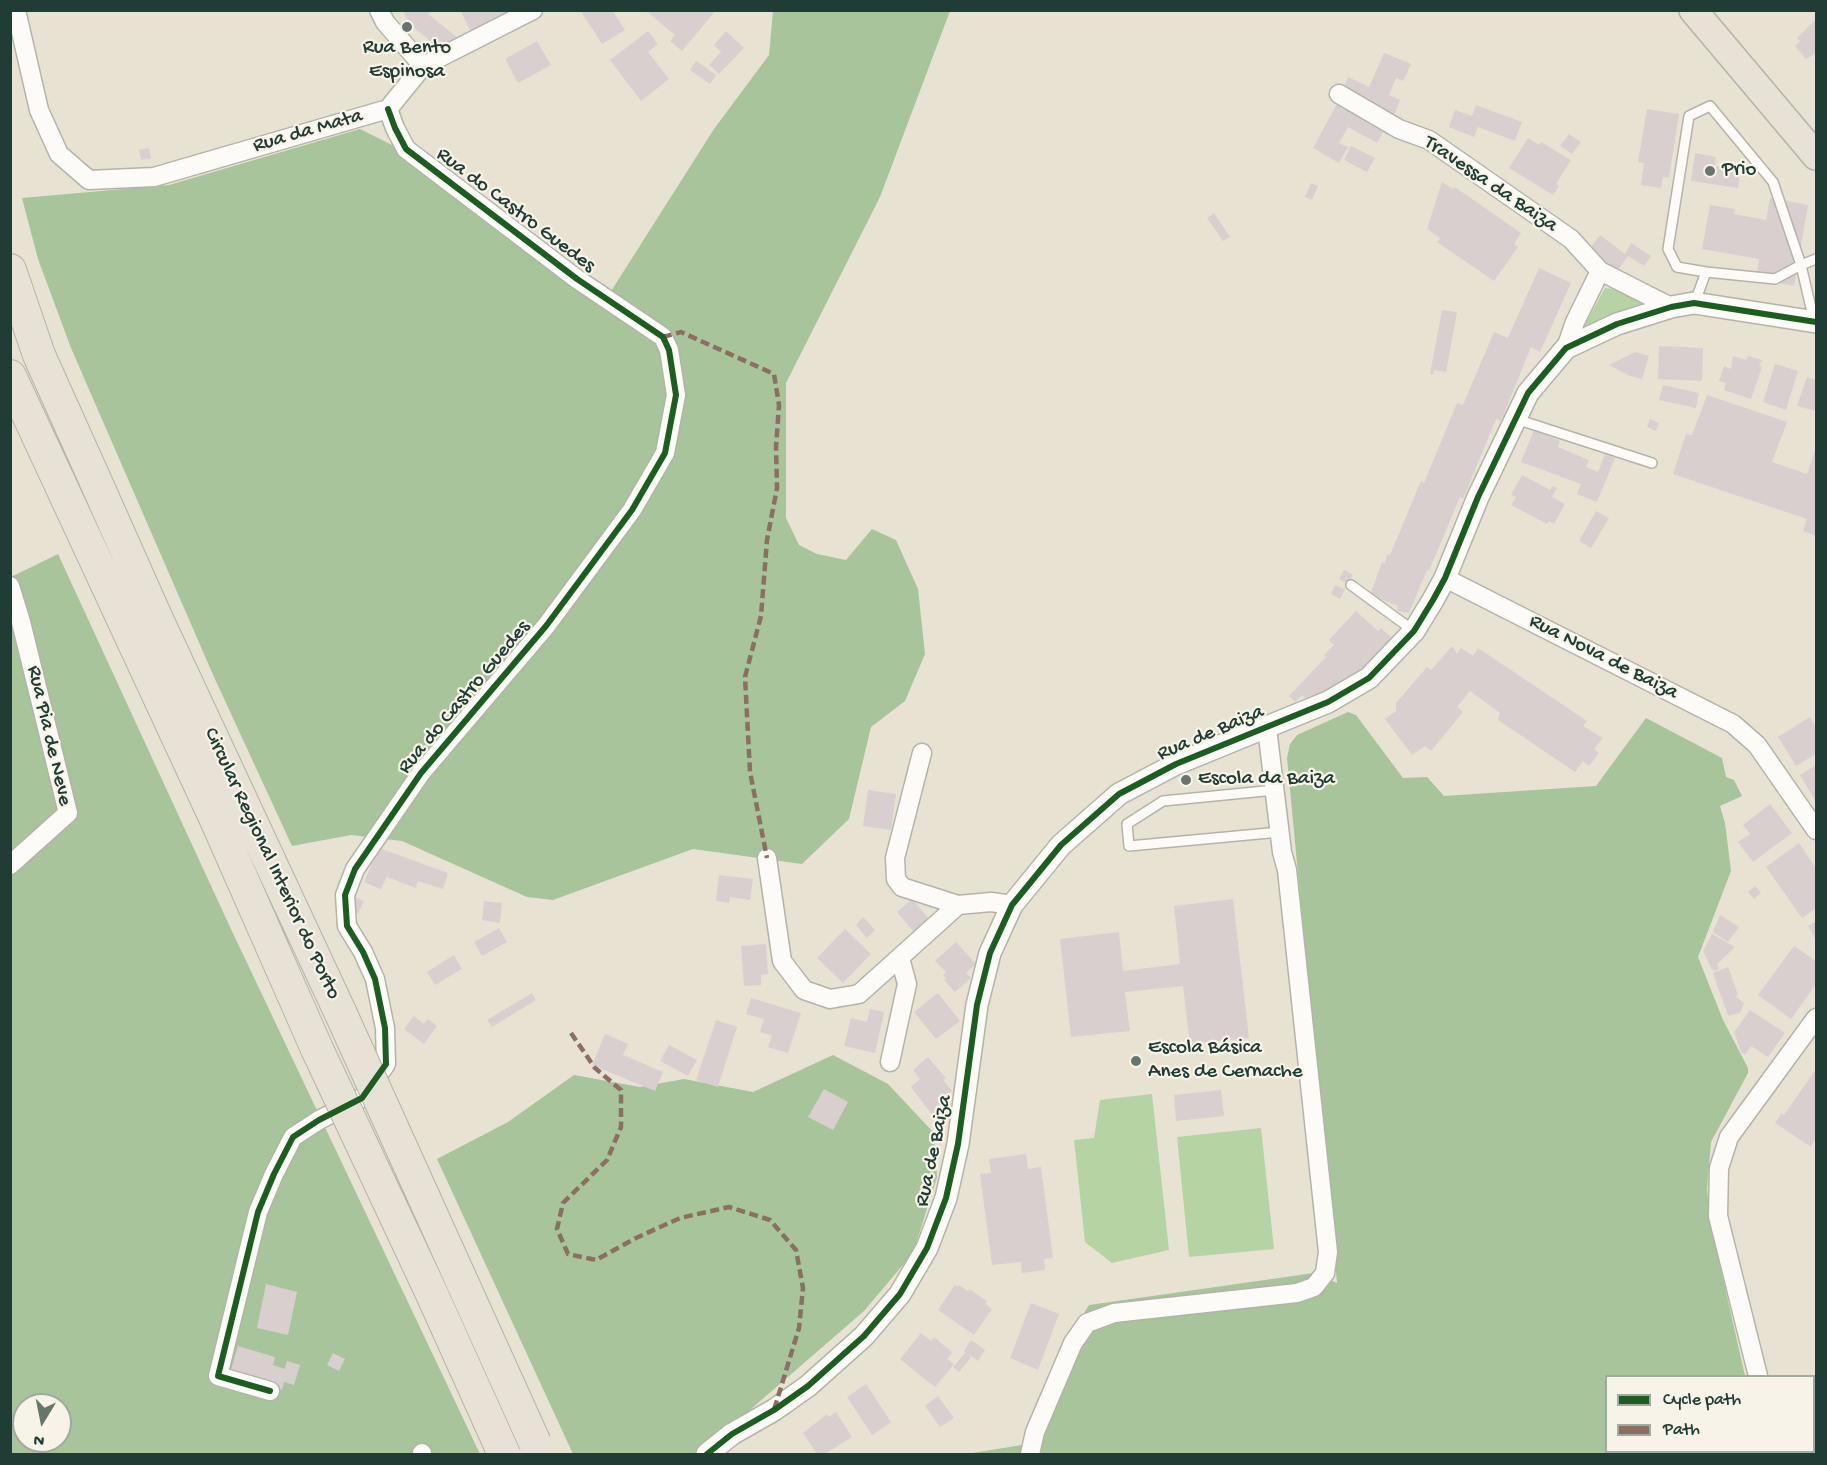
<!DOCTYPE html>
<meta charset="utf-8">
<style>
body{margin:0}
#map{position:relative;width:1827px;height:1465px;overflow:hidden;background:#e8e2d3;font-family:"Gochi Hand",sans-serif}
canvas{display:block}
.frame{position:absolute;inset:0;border:12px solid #1f3d34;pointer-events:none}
.legend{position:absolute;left:1605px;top:1375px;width:210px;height:78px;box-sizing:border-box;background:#f7f3e8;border:2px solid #a1aaa0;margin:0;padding:8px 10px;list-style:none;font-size:18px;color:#1f3d34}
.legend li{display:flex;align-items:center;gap:12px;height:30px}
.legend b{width:30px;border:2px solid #a1aaa0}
.north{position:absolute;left:12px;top:1393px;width:60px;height:60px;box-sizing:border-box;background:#f7f3e8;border:2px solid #a1aaa0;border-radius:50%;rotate:190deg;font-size:16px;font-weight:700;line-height:24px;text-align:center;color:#1f3d34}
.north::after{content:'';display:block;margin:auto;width:21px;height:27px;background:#65776c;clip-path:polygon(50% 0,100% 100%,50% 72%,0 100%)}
</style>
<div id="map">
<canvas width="1827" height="1465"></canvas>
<div class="frame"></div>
<ul class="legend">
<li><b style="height:8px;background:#1b5e20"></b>Cycle path</li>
<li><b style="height:8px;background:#8d6e63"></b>Path</li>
</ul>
<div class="north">N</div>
</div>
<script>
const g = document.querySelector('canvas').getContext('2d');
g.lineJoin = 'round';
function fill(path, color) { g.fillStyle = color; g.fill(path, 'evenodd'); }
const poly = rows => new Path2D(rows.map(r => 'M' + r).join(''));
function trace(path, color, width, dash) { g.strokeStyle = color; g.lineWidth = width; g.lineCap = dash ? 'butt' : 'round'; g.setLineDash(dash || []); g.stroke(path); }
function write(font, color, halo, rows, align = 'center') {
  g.font = font + ' "Gochi Hand",sans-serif'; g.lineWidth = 4.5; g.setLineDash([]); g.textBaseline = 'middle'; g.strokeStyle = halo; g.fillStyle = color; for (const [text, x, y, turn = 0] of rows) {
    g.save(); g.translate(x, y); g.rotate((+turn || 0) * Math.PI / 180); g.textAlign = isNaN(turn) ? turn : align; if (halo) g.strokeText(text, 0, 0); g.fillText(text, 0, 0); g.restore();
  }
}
const green = poly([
 [1605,288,1613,289,1640,301,1641,304,1613,315,1582,330],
 [1152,1094,1169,1250,1112,1263,1085,1242,1074,1140,1094,1138,1100,1100],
 [1261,1128,1274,1249,1189,1257,1177,1137]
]);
const forest = poly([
 [773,11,950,11,880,197,786,383,786,518,799,545,817,554,846,560,872,529,896,540,918,589,925,654,905,701,871,727,849,819,802,864,693,849,553,900,527,897,402,841,351,835,292,846,214,677,71,348,38,259,22,198,169,185,360,129,392,145,583,293,608,296,714,129,769,55],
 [58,554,230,927,480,1454,11,1454,11,577],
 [24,1405,60,1405,60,1441,24,1441],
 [1348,712,1356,715,1403,778,1427,777,1444,796,1596,786,1646,718,1722,758,1726,777,1734,780,1742,796,1720,806,1725,823,1731,871,1698,957,1723,1020,1748,1068,1748,1073,1740,1088,1711,1142,1707,1189,1710,1221,1745,1376,1606,1376,1606,1452,1761,1452,1762,1454,966,1454,1028,1444,1079,1321,1089,1305,1314,1273,1337,1283,1287,758,1290,744,1297,735],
 [833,1055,888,1084,934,1133,937,1177,913,1253,864,1311,713,1442,719,1454,573,1454,437,1159,508,1122,574,1075,640,1087,684,1079,753,1092]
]);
const building = poly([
 [402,10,432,10,428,14,458,38,440,49,411,25],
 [460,10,513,10,471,32],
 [580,10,612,10,625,30,602,44],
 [645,10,683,10,686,13,689,10,716,10,682,51,670,41,675,35],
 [1816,19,1816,53,1806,59,1795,46,1800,41,1797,38],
 [648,31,658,44,648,52,669,79,641,101,610,60],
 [726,31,744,48,719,74,709,65,721,52,714,45],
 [537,41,551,65,518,83,505,59],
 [1384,53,1411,64,1403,81,1396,78,1389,95,1400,100,1394,116,1341,93,1348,77,1369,87],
 [696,61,716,75,710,84,690,70],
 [1339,100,1387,126,1377,143,1348,127,1339,143,1348,147,1339,163,1313,148],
 [1476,105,1522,122,1515,141,1478,127,1474,137,1449,127,1455,110,1472,116],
 [1647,109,1679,114,1669,178,1663,177,1661,188,1641,185,1644,163,1638,162],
 [1569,134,1581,142,1572,154,1560,146],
 [1528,138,1539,145,1541,142,1571,160,1556,184,1559,186,1553,195,1509,168],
 [1351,146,1375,158,1367,172,1344,160],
 [149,148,151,158,141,160,139,150],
 [1695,153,1716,157,1715,166,1740,170,1738,188,1691,181],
 [1442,182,1453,189,1455,187,1521,233,1514,244,1518,247,1494,281,1437,242,1440,238,1427,229],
 [1311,183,1318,186,1312,200,1305,197],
 [1770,198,1808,205,1794,286,1756,279,1759,259,1702,249,1710,205,1735,209,1734,214,1766,220],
 [1214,213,1230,237,1223,241,1207,218],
 [1600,235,1625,254,1631,243,1651,256,1644,266,1628,256,1615,274,1587,252],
 [1539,268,1571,283,1540,352,1531,347,1501,421,1496,419,1463,499,1460,497,1429,571,1427,570,1409,613,1397,611,1398,606,1370,595,1382,562,1385,564,1387,554,1390,555,1421,481,1424,483,1457,403,1463,405,1494,332,1508,338],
 [1442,310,1457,312,1446,372,1434,370,1433,375,1430,374],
 [1659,346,1703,348,1702,381,1658,379],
 [1635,352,1649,356,1642,379,1630,376,1609,365],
 [1733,356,1746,360,1748,356,1762,360,1759,366,1762,367,1751,399,1724,390,1726,383,1719,381,1724,366,1731,369],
 [1775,364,1798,371,1786,410,1763,402],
 [1807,377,1816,380,1816,411,1797,406],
 [1663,385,1699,393,1696,408,1659,400],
 [1707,395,1787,422,1772,462,1807,474,1816,447,1816,536,1803,531,1807,519,1673,474,1686,434,1692,435],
 [1650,419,1659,423,1656,431,1647,427],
 [1534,430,1560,441,1558,447,1589,460,1586,467,1598,472,1605,454,1615,458,1597,502,1577,494,1581,484,1521,462],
 [1522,475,1550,490,1553,486,1557,488,1552,497,1565,504,1554,524,1549,521,1547,524,1511,505,1516,497,1511,495],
 [1596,511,1609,518,1591,548,1579,541],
 [1344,570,1353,575,1348,584,1339,579],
 [1335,585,1345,589,1340,599,1331,594],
 [1356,611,1378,631,1381,628,1393,639,1364,669,1361,668,1350,680,1348,678,1337,689,1333,691,1330,689,1324,695,1322,692,1313,698,1310,695,1306,699,1302,695,1295,702,1289,696,1326,657,1324,655,1334,645,1329,640],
 [1452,646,1457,654,1461,648,1473,656,1478,648,1587,721,1583,726,1603,738,1594,749,1599,753,1589,766,1583,761,1575,772,1498,720,1500,713,1470,691,1457,707,1463,712,1431,751,1425,746,1412,755,1385,719,1396,711,1396,703,1427,667,1431,670],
 [1810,717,1816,727,1816,754,1796,766,1778,737],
 [1816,765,1816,802,1800,775],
 [868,790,896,794,891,830,863,826],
 [1770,804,1792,833,1753,862,1738,842,1750,834,1743,825],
 [1799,843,1816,868,1816,908,1802,918,1766,867],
 [379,848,448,873,443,889,418,881,416,888,387,877,390,869,381,889,364,882],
 [719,875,753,879,750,900,730,897,729,903,716,901],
 [1755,886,1761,893,1754,899,1748,892],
 [353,896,364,901,358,914,347,909],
 [912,899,929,919,914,932,897,912],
 [1233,899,1249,1038,1190,1044,1183,986,1125,992,1130,1031,1071,1037,1060,939,1119,932,1123,971,1180,964,1174,906],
 [484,901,502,903,500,923,482,920],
 [1720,915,1739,927,1728,942,1713,932],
 [863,917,875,930,867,938,856,925],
 [1816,921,1816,941,1808,926],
 [499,928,507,942,482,956,474,942],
 [845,929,871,954,843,983,817,958],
 [1712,934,1735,947,1717,964,1719,969,1714,971,1713,969,1712,970,1703,951],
 [956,942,976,964,966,973,971,978,955,992,944,980,946,978,943,975,946,972,935,961],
 [766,944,768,974,761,975,761,985,744,986,741,946],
 [1794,946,1816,961,1816,984,1791,1019,1758,995],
 [454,955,462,969,435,985,427,972],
 [1728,967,1738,995,1735,996,1744,1003,1740,1013,1728,1016,1713,973],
 [532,993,536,1000,492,1027,487,1020],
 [938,993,960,1021,936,1039,914,1012],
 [751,998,801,1013,788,1053,768,1047,772,1035,760,1032,764,1019,746,1014],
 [870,1009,884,1012,875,1053,844,1046,851,1018,867,1022],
 [1750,1010,1785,1033,1768,1057,1751,1046,1745,1055,1741,1052,1734,1032],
 [414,1016,424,1024,428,1019,437,1026,424,1044,404,1029],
 [716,1020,737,1027,718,1087,696,1080],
 [605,1034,628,1044,623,1055,663,1072,655,1091,592,1065],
 [669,1045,697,1060,688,1076,660,1061],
 [928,1057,946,1078,943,1080,952,1091,943,1098,947,1104,933,1116,911,1087,920,1079,913,1070],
 [1816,1069,1816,1138,1811,1147,1775,1123,1782,1113,1784,1115],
 [824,1089,848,1102,833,1130,808,1117],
 [1221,1090,1224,1116,1176,1121,1174,1095],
 [1026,1154,1028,1169,1041,1167,1053,1258,1044,1259,1045,1270,1022,1273,1021,1262,992,1265,980,1174,991,1173,989,1159],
 [266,1284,297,1292,288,1335,257,1328],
 [955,1285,958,1287,959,1285,968,1291,969,1289,987,1301,985,1304,992,1309,974,1335,938,1310],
 [1031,1303,1059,1314,1038,1370,1010,1358],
 [921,1333,931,1341,934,1337,952,1352,947,1359,954,1364,935,1387,900,1359],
 [971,1340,985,1350,978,1361,964,1351],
 [238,1346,275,1357,273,1365,285,1369,287,1361,300,1365,294,1385,284,1382,282,1390,230,1373],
 [966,1352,971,1357,959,1372,953,1367],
 [333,1353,345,1359,339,1371,327,1365],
 [866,1384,891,1422,872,1435,847,1397],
 [938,1396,954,1418,940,1427,925,1406],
 [836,1412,852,1437,825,1454,817,1454,803,1433,827,1414,829,1417]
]);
const service = poly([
 [1706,272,1677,267,1668,249,1689,116,1710,106,1773,182,1801,265,1814,321],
 [1695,302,1706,272,1775,279,1801,265,1816,259],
 [1516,419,1652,463],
 [1351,585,1414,631],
 [1275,790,1163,801,1127,824,1129,846,1280,832]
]);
const minor = poly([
 [16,10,39,110,59,154,89,180,154,177,388,109,423,66,533,10],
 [379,10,385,22,423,66],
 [1339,94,1399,129,1429,140,1571,239,1600,271,1671,307],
 [1566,348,1575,322,1600,271],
 [1445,578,1733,724,1757,745,1816,830],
 [10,586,21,622,68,813,10,865],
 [922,753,895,858,896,879,902,887,958,905],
 [767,858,782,961,804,990,830,999,859,994,958,905,991,902,1012,905],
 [890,1062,907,984,900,958],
 [1758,1376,1718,1216,1719,1168,1729,1137,1816,1018],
 [270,1391,218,1376,258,1212,274,1174,293,1137,319,1120,362,1098,386,1064,385,1028,375,979,363,952,347,926,345,895,355,869,421,773,546,626,632,510,665,453,676,395,669,350,663,337,577,279,406,149,395,128,388,109],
 [1776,1452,1777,1454],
 [422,1453,422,1454],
 [1030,1454,1035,1432,1073,1343,1087,1323,1114,1313,1297,1293,1314,1287,1325,1273,1328,1252,1287,870,1282,852,1267,728]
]);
const tertiary = poly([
 [707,1454,732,1434,774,1410,808,1386,864,1336,900,1294,927,1248,946,1198,958,1144,977,1005,990,953,1012,905,1061,845,1119,794,1176,764,1328,702,1369,678,1414,631,1433,600,1445,578,1478,497,1528,393,1566,348,1617,324,1671,307,1694,303,1816,322]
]);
const primary = poly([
 [1693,10,1816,156]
]);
const motorway = poly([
 [10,270,39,355,96,482,156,617,341,1014],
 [10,376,217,822,317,1049]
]);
const motorwayBridge = poly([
 [341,1014,535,1443],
 [317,1049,431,1292,504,1454]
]);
const quiet = poly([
 [663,337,681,332,774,374,779,405,776,447,777,488,767,540,761,616,745,677,750,772,767,858],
 [571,1033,595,1068,621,1090,621,1127,607,1160,563,1203,557,1229,568,1254,596,1260,636,1238,680,1218,729,1207,770,1220,796,1250,803,1288,799,1328,774,1410]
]);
const cycleway = poly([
 [270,1391,218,1376,258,1212,274,1174,293,1137,319,1120,362,1098,386,1064,385,1028,375,979,363,952,347,926,345,895,355,869,421,773,546,626,632,510,665,453,676,395,669,350,663,337,577,279,406,149,395,128,388,109],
 [707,1454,732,1434,774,1410,808,1386,864,1336,900,1294,927,1248,946,1198,958,1144,977,1005,990,953,1012,905,1061,845,1119,794,1176,764,1328,702,1369,678,1414,631,1433,600,1445,578,1478,497,1528,393,1566,348,1617,324,1671,307,1694,303,1816,322]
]);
const markers = [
 [407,27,6,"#65776c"],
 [1710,171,6,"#65776c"],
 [1186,780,6,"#65776c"],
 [1136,1061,6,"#65776c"]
];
const poiNames = [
 ["Rua Bento",407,49,"center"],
 ["Espinosa",407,73,"center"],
 ["Prio",1722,171],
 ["Escola da Baiza",1198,780],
 ["Escola Básica",1148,1049],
 ["Anes de Cernache",1148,1073]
];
const streetNames = [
 ["Rua da Mata",308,132,-16],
 ["Travessa da Baiza",1490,185,34],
 ["Rua do Castro Guedes",515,211,37],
 ["Rua Nova de Baiza",1603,658,27],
 ["Rua do Castro Guedes",465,698,-50],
 ["Rua de Baiza",1211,734,-23],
 ["Rua Pia de Neve",48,736,77],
 ["Circular Regional Interior do Porto",271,864,65],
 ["Rua de Baiza",935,1151,-78]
];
fill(green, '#b6d4a3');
fill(forest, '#a7c49a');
fill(building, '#dacfcf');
trace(service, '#b4b3a9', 12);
trace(minor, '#b4b3a9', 21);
trace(tertiary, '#b4b3a9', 24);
trace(primary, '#b4b3a9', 30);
trace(motorway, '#b4b3a9', 34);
trace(service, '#fcfbf8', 9);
trace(minor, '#fcfbf8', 18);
trace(tertiary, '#fcfbf8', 21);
trace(primary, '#e8e1d5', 27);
trace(motorway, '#e8e1d5', 32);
trace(motorwayBridge, '#b4b3a9', 34, []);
trace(motorwayBridge, '#e8e1d5', 32);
trace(quiet, '#8d6e63', 4.5, [9, 4.5]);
trace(cycleway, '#1b5e20', 6);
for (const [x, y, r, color] of markers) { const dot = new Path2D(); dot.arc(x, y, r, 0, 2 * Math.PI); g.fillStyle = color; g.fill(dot); trace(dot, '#f7f3e8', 2); }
write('21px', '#1f3d34', '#f7f3e8', poiNames, 'left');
write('21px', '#1f3d34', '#f7f3e8', streetNames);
</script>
